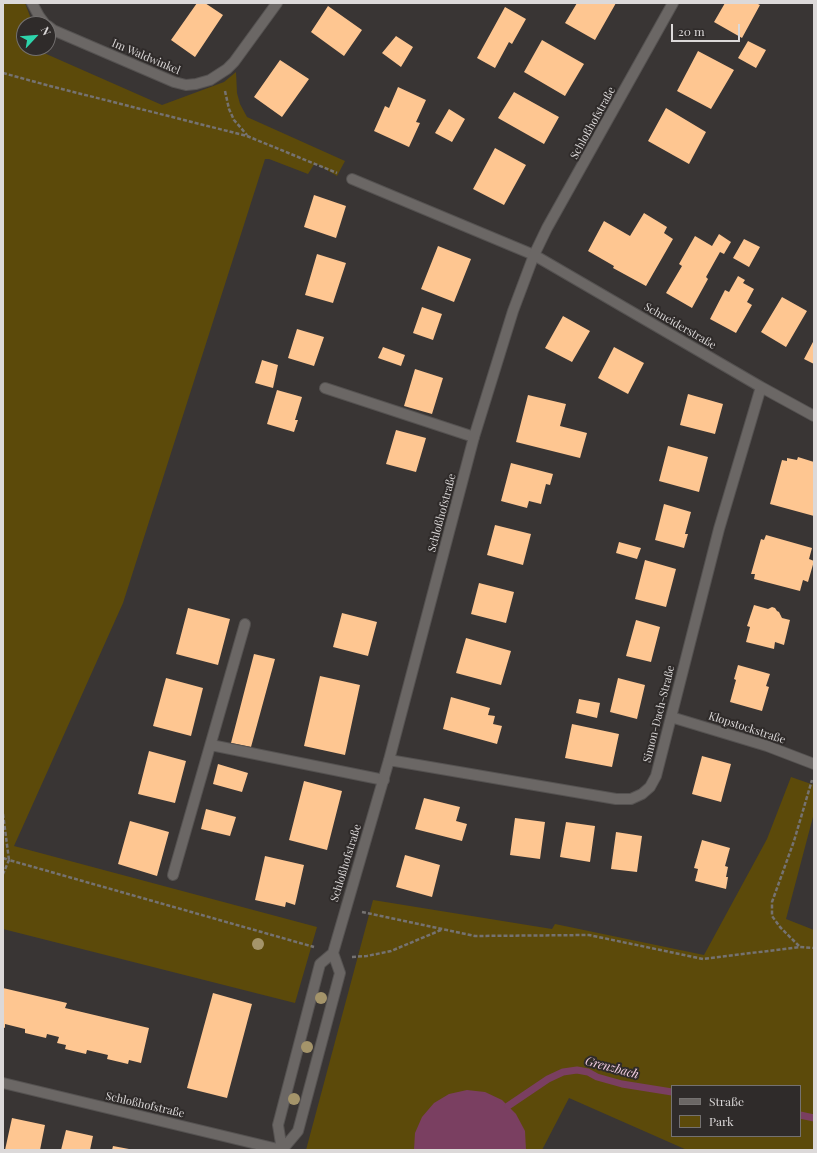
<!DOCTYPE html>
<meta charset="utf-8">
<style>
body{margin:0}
#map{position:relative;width:817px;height:1153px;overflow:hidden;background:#393534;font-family:"Playfair Display",serif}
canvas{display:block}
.frame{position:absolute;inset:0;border:4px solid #dcd9d9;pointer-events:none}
.legend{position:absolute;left:671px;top:1085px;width:130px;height:52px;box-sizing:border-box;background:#2f2b2a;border:1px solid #747170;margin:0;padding:5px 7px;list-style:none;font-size:12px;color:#dcd9d9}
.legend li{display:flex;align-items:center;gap:8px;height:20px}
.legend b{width:20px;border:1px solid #747170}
.north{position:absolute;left:16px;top:16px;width:40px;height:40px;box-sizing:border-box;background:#2f2b2a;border:1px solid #747170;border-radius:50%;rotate:64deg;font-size:11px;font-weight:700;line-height:16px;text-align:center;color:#dcd9d9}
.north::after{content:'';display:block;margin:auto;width:14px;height:18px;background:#2dd4ab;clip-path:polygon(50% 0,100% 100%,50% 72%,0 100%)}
.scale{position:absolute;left:671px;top:24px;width:69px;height:18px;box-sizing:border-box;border:2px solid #dcd9d9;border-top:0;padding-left:5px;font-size:12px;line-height:14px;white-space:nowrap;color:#dcd9d9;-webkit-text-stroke:3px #2f2b2a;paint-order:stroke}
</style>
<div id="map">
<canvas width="817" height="1153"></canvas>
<div class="frame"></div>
<ul class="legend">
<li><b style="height:5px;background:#6b6765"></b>Straße</li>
<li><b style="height:11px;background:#5c4a0a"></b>Park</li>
</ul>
<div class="north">N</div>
<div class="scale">20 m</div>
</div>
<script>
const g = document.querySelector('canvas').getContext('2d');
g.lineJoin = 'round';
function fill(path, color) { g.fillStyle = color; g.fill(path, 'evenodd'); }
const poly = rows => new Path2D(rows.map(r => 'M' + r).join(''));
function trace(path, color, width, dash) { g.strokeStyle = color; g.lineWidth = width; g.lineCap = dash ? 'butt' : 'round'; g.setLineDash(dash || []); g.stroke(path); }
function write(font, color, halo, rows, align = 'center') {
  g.font = font + ' "Playfair Display",serif'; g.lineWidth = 4; g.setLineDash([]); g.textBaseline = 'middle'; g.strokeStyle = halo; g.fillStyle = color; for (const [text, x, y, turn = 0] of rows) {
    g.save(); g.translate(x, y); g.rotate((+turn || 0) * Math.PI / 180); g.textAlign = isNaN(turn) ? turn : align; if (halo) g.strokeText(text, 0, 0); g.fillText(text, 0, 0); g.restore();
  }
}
const green = poly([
 [3,3,25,3,33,24,24,24,24,48,42,48,44,53,162,105,224,82,236,72,237,93,240,104,247,117,345,161,337,176,315,163,308,174,269,159,265,159,123,603,14,846,317,927,295,1003,3,929],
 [791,777,814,785,814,813,786,919,814,930,814,1150,687,1150,569,1098,542,1150,306,1150,373,900,552,929,555,924,704,955,767,839],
 [672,1086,800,1086,800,1136,672,1136]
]);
const water = poly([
 [467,1090,485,1092,502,1100,516,1114,525,1131,526,1150,414,1150,415,1133,422,1117,434,1103,449,1094]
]);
const stream = poly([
 [508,1106,548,1079,563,1072,577,1070,588,1072,597,1077,622,1084,672,1092],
 [800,1115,814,1118]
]);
const building = poly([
 [197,3,205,3,223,15,195,57,171,40],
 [577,3,616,3,595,40,565,23],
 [725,3,756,3,760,5,742,38,714,22],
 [328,6,362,30,344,56,311,32],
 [505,7,526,19,512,44,509,42,495,68,477,58],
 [396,36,413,47,401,67,382,53],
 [542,40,584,64,565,96,524,72],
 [748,41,766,50,756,68,738,58],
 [698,51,734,70,711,109,677,91],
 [280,60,309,79,282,117,254,97],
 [398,87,426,100,416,122,420,123,409,147,374,131,385,106,389,108],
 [514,92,559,117,544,144,498,118],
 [666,108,706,132,689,164,648,141],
 [449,109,465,119,452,142,435,133],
 [495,148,526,165,504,205,473,189],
 [314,195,346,206,336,238,304,227],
 [644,213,667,227,664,233,673,239,646,286,613,268,614,266,588,251,604,221,630,236],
 [719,234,731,242,724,254,720,252,706,277,708,279,692,308,666,293,682,266,679,264,695,236,712,246],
 [744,239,760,247,749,267,733,258],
 [438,246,471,259,454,302,421,289],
 [317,254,346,263,333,303,305,295],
 [738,276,745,280,743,283,754,289,747,302,752,305,736,333,710,319,725,290,729,292],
 [782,297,807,311,786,347,761,332],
 [422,307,442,314,433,340,413,333],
 [563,316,590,331,572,362,545,348],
 [297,329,324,337,314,366,288,358],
 [814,340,814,364,804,359],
 [383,347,405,355,401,366,378,358],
 [614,347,644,363,628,394,598,378],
 [262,360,278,365,273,388,255,383],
 [415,369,443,378,432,414,404,406],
 [277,390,302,397,295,420,298,420,294,432,267,424],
 [688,394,723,404,715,434,680,425],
 [528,395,566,404,560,426,587,433,580,458,516,442],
 [396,430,426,438,416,472,386,464],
 [668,446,708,457,699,492,659,481],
 [798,457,814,462,814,516,770,504,782,460,787,461,787,458,797,460],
 [511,463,553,474,550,485,546,484,541,504,529,501,527,508,501,501],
 [664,504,691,512,685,534,688,534,684,548,655,540],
 [495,525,531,534,523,565,487,555],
 [766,535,812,548,809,559,814,561,808,582,803,580,800,591,754,579,755,574,751,574,761,539,764,540],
 [619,542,641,548,637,559,616,553],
 [645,560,676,569,666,607,635,599],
 [479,583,514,592,506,623,471,614],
 [754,605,768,609,772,607,775,608,777,611,779,612,782,618,790,620,784,645,775,642,774,649,746,642,750,627,747,626],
 [188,608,230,619,218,665,176,654],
 [342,613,377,622,368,656,333,647],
 [636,620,660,627,651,662,626,656],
 [466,638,511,651,501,685,456,673],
 [254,654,275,659,251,747,231,743],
 [738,665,770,674,766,686,769,687,762,711,730,702,736,680,734,679],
 [320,676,360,685,345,755,304,746],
 [166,678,203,688,191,736,153,726],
 [618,678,645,685,637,719,610,712],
 [451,697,490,708,488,715,495,716,493,724,502,726,497,744,443,729],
 [579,699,600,703,597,718,576,713],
 [572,724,619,734,612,767,565,758],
 [149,751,186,761,175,803,138,794],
 [702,756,731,764,721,802,692,794],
 [218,764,248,773,242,792,213,784],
 [304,781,342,791,327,850,289,840],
 [424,798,460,807,456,821,467,824,462,841,415,829],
 [206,809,236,817,230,836,201,829],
 [515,818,545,822,540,859,510,855],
 [130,821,169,832,157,876,118,864],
 [566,822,595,826,590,862,560,857],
 [616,832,642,836,637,872,611,869],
 [702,840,730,848,725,866,728,867,726,877,728,877,726,889,695,881,698,869,694,868],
 [405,855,440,865,432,897,396,887],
 [265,856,304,865,295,905,286,902,285,907,255,900],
 [3,988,67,1003,65,1008,149,1028,141,1063,129,1060,128,1064,107,1059,108,1055,87,1050,86,1054,65,1049,66,1045,57,1043,59,1037,47,1034,46,1038,25,1033,25,1029,5,1024,5,1028,3,1027],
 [213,993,252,1004,227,1098,187,1088],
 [12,1118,45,1125,40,1150,5,1150],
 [66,1130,93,1136,90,1150,61,1150],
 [113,1146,129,1149,129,1150,112,1150]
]);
const path = poly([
 [3,73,50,86,247,136,337,173],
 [225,91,229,109,234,120,247,135],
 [3,814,9,860,314,947],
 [3,858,9,860,3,874],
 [362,912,475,936,589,935,703,959,800,947,814,948],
 [799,946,780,927,772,916,772,902,794,841,812,780],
 [352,957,367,956,391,951,441,930]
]);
const service = poly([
 [352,179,534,255],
 [325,388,474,437],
 [211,745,384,780],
 [173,875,245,624]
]);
const minor = poly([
 [32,3,39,16,45,24],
 [48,26,53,30,174,82,186,85,196,84,210,80,227,69,234,62,277,3],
 [534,255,761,387,814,416],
 [671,717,767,746,814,764],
 [389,760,616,799,631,799,642,794,650,787,656,776,719,529,761,387],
 [3,1083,282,1150],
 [282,1150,298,1131,340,973,333,953,389,760,474,437,513,311,534,255,547,228,673,3],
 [282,1150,278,1125,320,964,333,953]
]);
const trees = [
 [258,944],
 [321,998],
 [307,1047],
 [294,1099]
];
const streetNames = [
 ["Im Waldwinkel",146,57,23],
 ["Schloßhofstraße",593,123,-61],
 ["Schneiderstraße",680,326,30],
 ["Schloßhofstraße",442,513,-75],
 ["Simon-Dach-Straße",659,714,-76],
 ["Klopstockstraße",747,728,18],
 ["Schloßhofstraße",346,863,-73],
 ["Schloßhofstraße",145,1105,13]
];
const waterNames = [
 ["Grenzbach",612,1068,15]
];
fill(green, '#5c4a0a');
fill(water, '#7a3f61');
trace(stream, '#7a3f61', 7);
fill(building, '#fec691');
trace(service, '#555251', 12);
trace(minor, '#555251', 12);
trace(path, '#757271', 2.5, [4, 2]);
trace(service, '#6b6765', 10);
trace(minor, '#6b6765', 10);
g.fillStyle = '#a4946a';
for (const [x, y] of trees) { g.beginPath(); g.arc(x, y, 6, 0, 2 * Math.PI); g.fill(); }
write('11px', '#dcd9d9', '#2f2b2a', streetNames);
write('italic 12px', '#f5cfe3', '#2f2b2a', waterNames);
</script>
